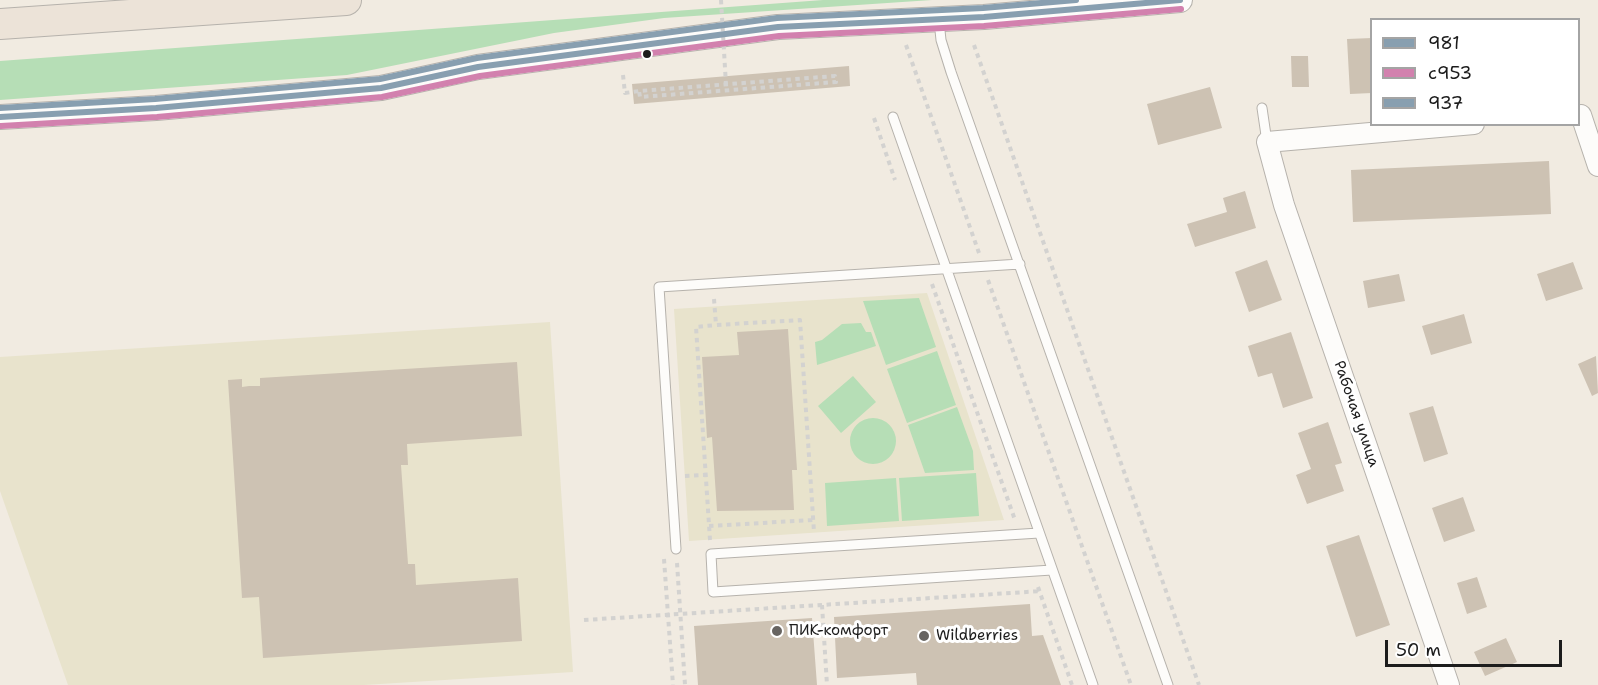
<!DOCTYPE html>
<meta charset="utf-8">
<style>
body{margin:0}
#map{position:relative;width:1598px;height:685px;overflow:hidden;background:#f1ebe1;font-family:"Shantell Sans",sans-serif}
canvas{display:block}
.legend{position:absolute;left:1370px;top:18px;width:210px;height:108px;box-sizing:border-box;background:#fff;border:2px solid #a4a4a4;margin:0;padding:8px 10px;list-style:none;font-size:18px;color:#1c1c1c}
.legend li{display:flex;align-items:center;gap:12px;height:30px}
.legend b{width:30px;border:2px solid #a4a4a4}
.scale{position:absolute;left:1385px;top:640px;width:177px;height:27px;box-sizing:border-box;border:3px solid #1c1c1c;border-top:0;padding-left:8px;font-size:18px;line-height:21px;white-space:nowrap;color:#1c1c1c;-webkit-text-stroke:4px #fff;paint-order:stroke}
</style>
<div id="map">
<canvas width="1598" height="685"></canvas>
<ul class="legend">
<li><b style="height:8px;background:#889fb0"></b>981</li>
<li><b style="height:8px;background:#d281ae"></b>с953</li>
<li><b style="height:8px;background:#889fb0"></b>937</li>
</ul>
<div class="scale">50 m</div>
</div>
<script>
const g = document.querySelector('canvas').getContext('2d');
g.lineJoin = 'round';
function fill(path, color) { g.fillStyle = color; g.fill(path, 'evenodd'); }
const poly = rows => new Path2D(rows.map(r => 'M' + r).join(''));
function trace(path, color, width, dash) { g.strokeStyle = color; g.lineWidth = width; g.lineCap = dash ? 'butt' : 'round'; g.setLineDash(dash || []); g.stroke(path); }
function write(font, color, halo, rows, align = 'center') {
  g.font = font + ' "Shantell Sans",sans-serif'; g.lineWidth = 6; g.setLineDash([]); g.textBaseline = 'middle'; g.strokeStyle = halo; g.fillStyle = color; for (const [text, x, y, turn = 0] of rows) {
    g.save(); g.translate(x, y); g.rotate((+turn || 0) * Math.PI / 180); g.textAlign = isNaN(turn) ? turn : align; if (halo) g.strokeText(text, 0, 0); g.fillText(text, 0, 0); g.restore();
  }
}
const built = poly([
 [927,293,1004,520,689,541,674,309],
 [550,322,573,672,364,685,68,685,0,491,0,357]
]);
const green = poly([
 [823,0,932,0,664,18,554,33,347,75,0,100,0,61],
 [919,298,936,347,886,365,863,301],
 [861,323,866,332,871,332,876,346,817,365,815,342,822,340,842,324],
 [937,351,956,405,907,423,887,369],
 [853,376,876,402,841,433,818,406],
 [957,407,973,451,974,470,925,473,908,425],
 '850 441a23 23 0 1 1 46 0a23 23 0 1 1-46 0Z',
 [976,473,979,516,902,521,899,478],
 [896,478,899,521,827,526,825,483]
]);
const building = poly([
 [1372,38,1372,93,1350,94,1347,39],
 [1291,56,1308,56,1309,87,1292,87],
 [849,66,850,86,634,104,632,84],
 [1210,87,1222,128,1158,145,1147,104],
 [1549,161,1551,214,1353,222,1351,170],
 [1245,191,1256,228,1195,247,1187,224,1227,212,1223,198],
 [1267,260,1282,300,1249,312,1235,272],
 [1573,262,1583,289,1546,301,1537,274],
 [1399,274,1405,301,1368,308,1363,281],
 [1464,314,1472,343,1431,355,1422,326],
 [788,329,797,470,792,470,794,510,717,511,712,437,707,438,702,357,739,355,737,332],
 [1291,332,1313,398,1283,408,1272,373,1258,377,1248,346],
 [1596,356,1598,393,1592,396,1578,364],
 [517,362,522,436,407,444,408,465,401,465,408,564,415,564,416,585,518,578,522,641,263,658,259,597,242,598,228,380,242,379,242,387,249,386,260,386,260,378],
 [1433,406,1448,454,1424,462,1409,413],
 [1328,422,1342,463,1335,465,1344,491,1307,504,1296,475,1311,469,1298,433],
 [1463,497,1475,531,1444,542,1432,508],
 [1359,535,1390,625,1356,637,1326,546],
 [1477,577,1487,607,1467,614,1457,583],
 [1030,604,1032,636,1043,635,1061,685,917,685,916,673,837,678,834,617],
 [812,618,817,685,698,685,694,626],
 [1506,638,1517,662,1485,676,1474,652]
]);
const path = poly([
 [906,45,979,253],
 [974,45,1199,685],
 [623,75,625,93,639,91,835,76,836,82,640,97,639,91],
 [874,118,895,180],
 [988,280,1131,685],
 [932,284,1015,520],
 [714,299,716,325,800,320,814,532],
 [685,476,705,475],
 [709,526,813,520],
 [710,540,696,327,716,325],
 [664,559,673,685],
 [677,563,685,685],
 [1038,587,1072,685],
 [822,605,827,685],
 [584,620,1042,591]
]);
const service = poly([
 [939,21,941,40,951,72,1168,685],
 [1262,108,1267,142],
 [893,117,1093,685],
 [1039,533,711,554,713,592,1052,570],
 [676,549,659,287,1020,264]
]);
const minor = poly([
 [1581,115,1598,166],
 [1449,685,1284,205,1267,142,1474,124]
]);
const tertiary = poly([
 [0,117,156,108,381,88,478,67,778,27,984,17,1180,0]
]);
const primary = poly([
 [0,24,346,0]
]);
const pathBridge = poly([
 [721,0,726,85]
]);
const bus1 = poly([
 [0,117,156,108,381,88,478,67,778,27,984,17,1180,0]
]);
const bus2 = poly([
 [1,126,157,117,382,97,480,76,779,36,984,26,1181,9]
]);
const bus3 = poly([
 [0,108,155,99,380,79,477,58,777,18,983,8,1076,0]
]);
const markers = [
 [647,54,5,"#1c1c1c"],
 [777,631,6,"#676461"],
 [924,636,6,"#676461"]
];
const streetNames = [
 ["Рабочая улица",1356,414,71]
];
const poiNames = [
 ["ПИК-комфорт",789,631],
 ["Wildberries",936,636]
];
fill(built, '#e8e3cc');
fill(green, '#b6deb6');
fill(building, '#cdc2b3');
trace(service, '#b6b2ac', 11);
trace(minor, '#b6b2ac', 22);
trace(tertiary, '#b6b2ac', 26);
trace(primary, '#b6b2ac', 32);
trace(path, '#d3d2d0', 4, [4.5, 4.5]);
trace(service, '#fdfcfa', 9);
trace(minor, '#fdfcfa', 20);
trace(tertiary, '#fdfcfa', 24);
trace(primary, '#ece3d8', 30);
trace(pathBridge, '#d3d2d0', 4, [4.5, 4.5]);
trace(bus1, '#889fb0', 6);
trace(bus2, '#d281ae', 6);
trace(bus3, '#889fb0', 6);
for (const [x, y, r, color] of markers) { const dot = new Path2D(); dot.arc(x, y, r, 0, 2 * Math.PI); g.fillStyle = color; g.fill(dot); trace(dot, '#fff', 2); }
write('15px', '#1c1c1c', '#fff', streetNames);
write('15px', '#1c1c1c', '#fff', poiNames, 'left');
</script>
